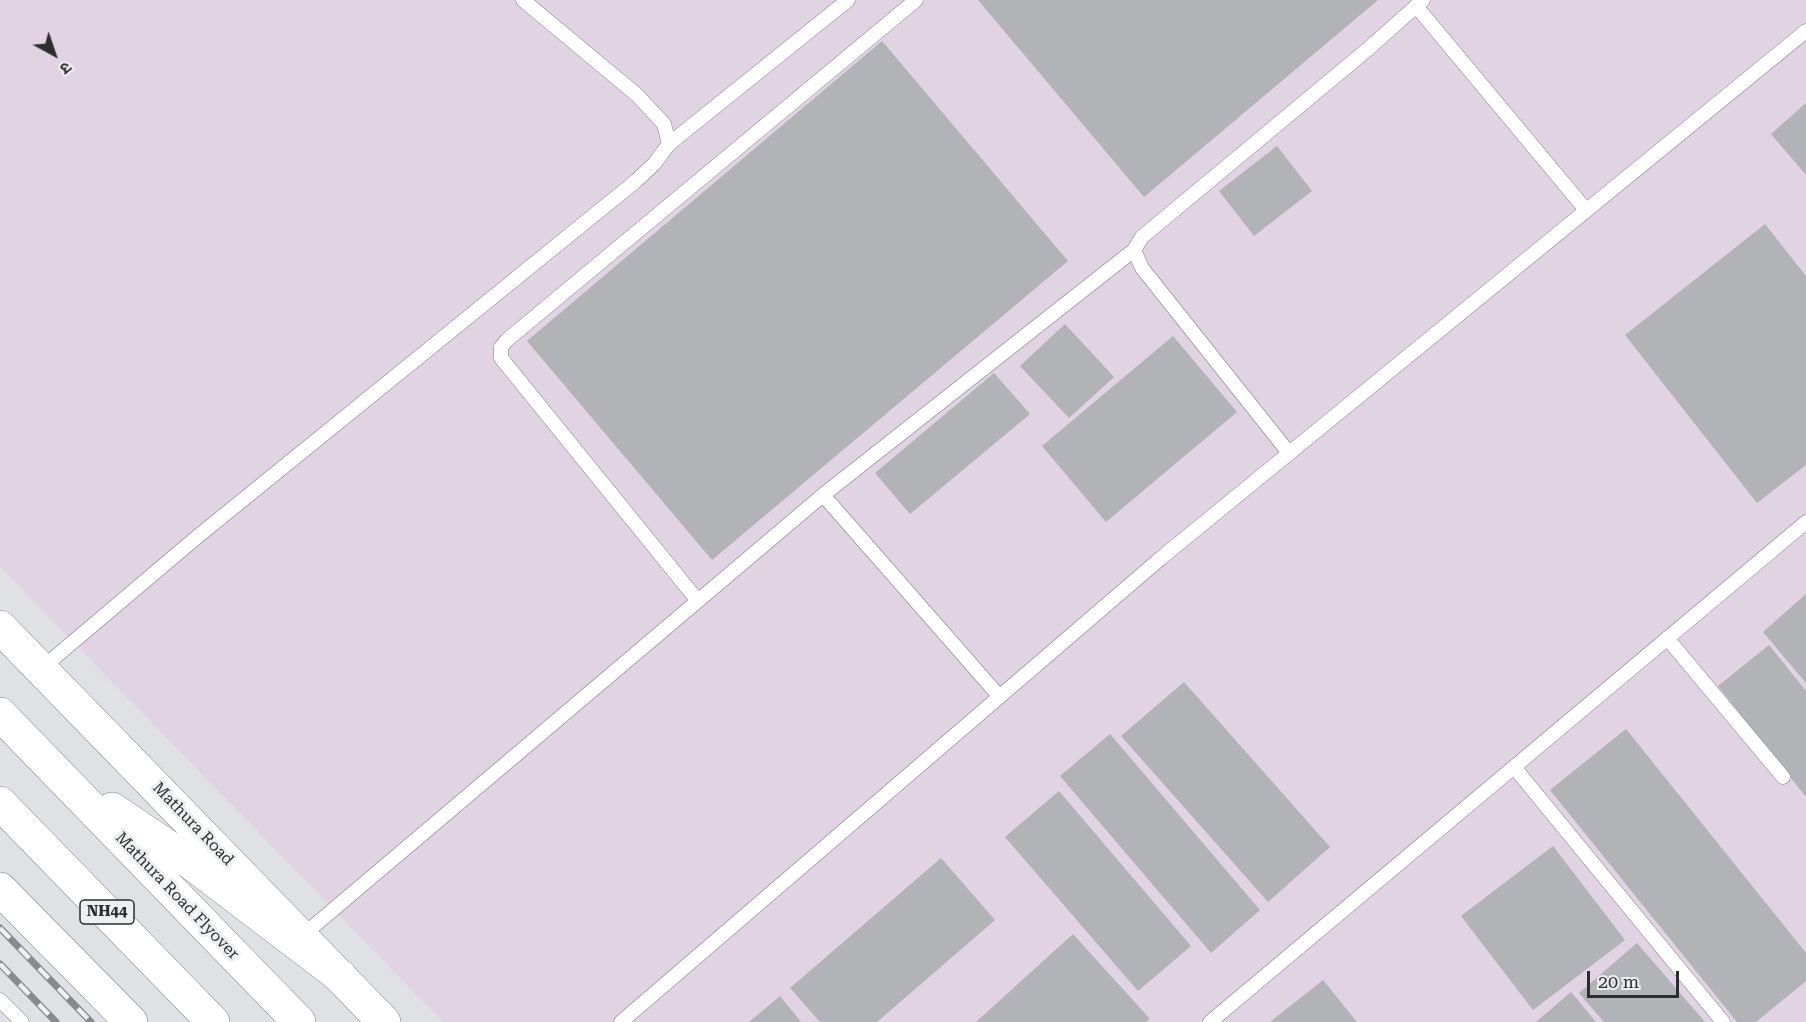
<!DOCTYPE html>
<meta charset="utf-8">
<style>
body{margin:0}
#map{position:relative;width:1806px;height:1022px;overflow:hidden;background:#e0e1e5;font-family:"Roboto Serif","Noto Sans Devanagari",serif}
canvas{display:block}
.north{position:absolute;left:24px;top:24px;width:60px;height:60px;-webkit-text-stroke:4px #edeff2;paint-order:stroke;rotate:140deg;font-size:16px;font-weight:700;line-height:24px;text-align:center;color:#2c2d2e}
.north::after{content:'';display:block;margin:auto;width:21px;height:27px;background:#2c2d2e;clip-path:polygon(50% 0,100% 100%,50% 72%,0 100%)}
.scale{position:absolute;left:1587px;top:971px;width:92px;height:27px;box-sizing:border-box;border:3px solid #2c2d2e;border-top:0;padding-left:8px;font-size:18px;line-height:21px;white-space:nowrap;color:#2c2d2e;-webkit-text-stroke:4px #edeff2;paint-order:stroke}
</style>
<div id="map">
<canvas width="1806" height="1022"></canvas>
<div class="north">उ</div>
<div class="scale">20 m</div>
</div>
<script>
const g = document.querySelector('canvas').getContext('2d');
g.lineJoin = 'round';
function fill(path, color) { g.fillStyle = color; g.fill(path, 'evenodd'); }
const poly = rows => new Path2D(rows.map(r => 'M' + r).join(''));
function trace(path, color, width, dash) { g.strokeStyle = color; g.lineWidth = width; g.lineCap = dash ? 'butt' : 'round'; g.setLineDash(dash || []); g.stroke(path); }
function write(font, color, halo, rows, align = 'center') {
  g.font = font + ' "Roboto Serif",serif'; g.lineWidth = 6; g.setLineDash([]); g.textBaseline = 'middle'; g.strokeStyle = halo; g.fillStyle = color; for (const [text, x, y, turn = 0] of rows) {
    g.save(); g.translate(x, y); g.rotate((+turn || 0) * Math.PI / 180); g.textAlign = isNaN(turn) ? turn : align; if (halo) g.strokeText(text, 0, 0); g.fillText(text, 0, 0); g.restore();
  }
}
const industrial = poly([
 [0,0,1806,0,1806,1022,443,1022,0,567]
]);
const building = poly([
 [978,0,1378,0,1144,197],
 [882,41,1068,261,712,560,527,341],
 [1806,103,1806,175,1771,134],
 [1277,146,1312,191,1254,236,1219,191],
 [1765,224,1806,276,1806,465,1757,503,1625,335],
 [1065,324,1114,377,1069,418,1020,366],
 [1173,336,1237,412,1106,522,1042,446],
 [994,373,1030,414,910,514,875,473],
 [1806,594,1806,683,1763,632],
 [1769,645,1806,691,1806,797,1718,686],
 [1184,682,1330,847,1268,902,1121,736],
 [1626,729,1806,953,1806,981,1756,1022,1737,1022,1550,790],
 [1110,734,1260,910,1211,953,1060,776],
 [1059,791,1191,946,1138,991,1005,837],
 [1553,846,1625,940,1533,1010,1461,916],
 [941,858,995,920,877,1022,820,1022,790,988],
 [1073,934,1150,1019,1146,1022,976,1022],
 [1637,943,1705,1022,1604,1022,1579,993],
 [1323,980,1357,1022,1270,1022],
 [1571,992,1596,1022,1536,1022],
 [780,996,801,1022,749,1022]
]);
const lane = poly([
 [1416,6,1586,210],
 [669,144,848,0],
 [1289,453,1142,268,1134,250,1142,237,1368,49,1423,0],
 [823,495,999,696],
 [698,601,501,358,501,347,507,340,916,0],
 [1667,638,1783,777],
 [41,669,197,537,636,181,654,164,669,144,664,124,637,95,523,0],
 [1514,767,1723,1022],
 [302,936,823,495,1134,250],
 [0,1000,22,1022],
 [621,1022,1161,558,1806,31],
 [1210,1022,1806,522]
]);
const secondary = poly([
 [0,627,384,1022],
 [0,889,131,1022]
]);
const highway = poly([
 [0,714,299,1022],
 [0,803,213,1022],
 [112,809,186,859,340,976]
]);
const rail = poly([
 [0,928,91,1022],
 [0,964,56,1022]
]);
const shields = [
 [107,912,54]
];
const shieldNames = [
 ["NH44",107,912]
];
const streetNames = [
 ["Mathura Road",193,824,46],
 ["Mathura Road Flyover",177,896,46]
];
fill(industrial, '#e1d2e4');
fill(building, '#b1b3b6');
trace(lane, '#7c7e80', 15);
trace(secondary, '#7c7e80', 34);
trace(highway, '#7c7e80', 34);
trace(lane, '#fff', 14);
trace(secondary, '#fff', 33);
trace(highway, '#fff', 33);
trace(rail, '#898a8c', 7);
trace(rail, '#edeff2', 4.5, [14]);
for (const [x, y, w] of shields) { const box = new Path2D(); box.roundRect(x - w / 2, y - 12, w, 24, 4.5); g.fillStyle = '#edeff2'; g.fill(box); trace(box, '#2c2d2e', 1.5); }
write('bold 15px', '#2c2d2e', null, shieldNames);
write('16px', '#2c2d2e', '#edeff2', streetNames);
</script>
